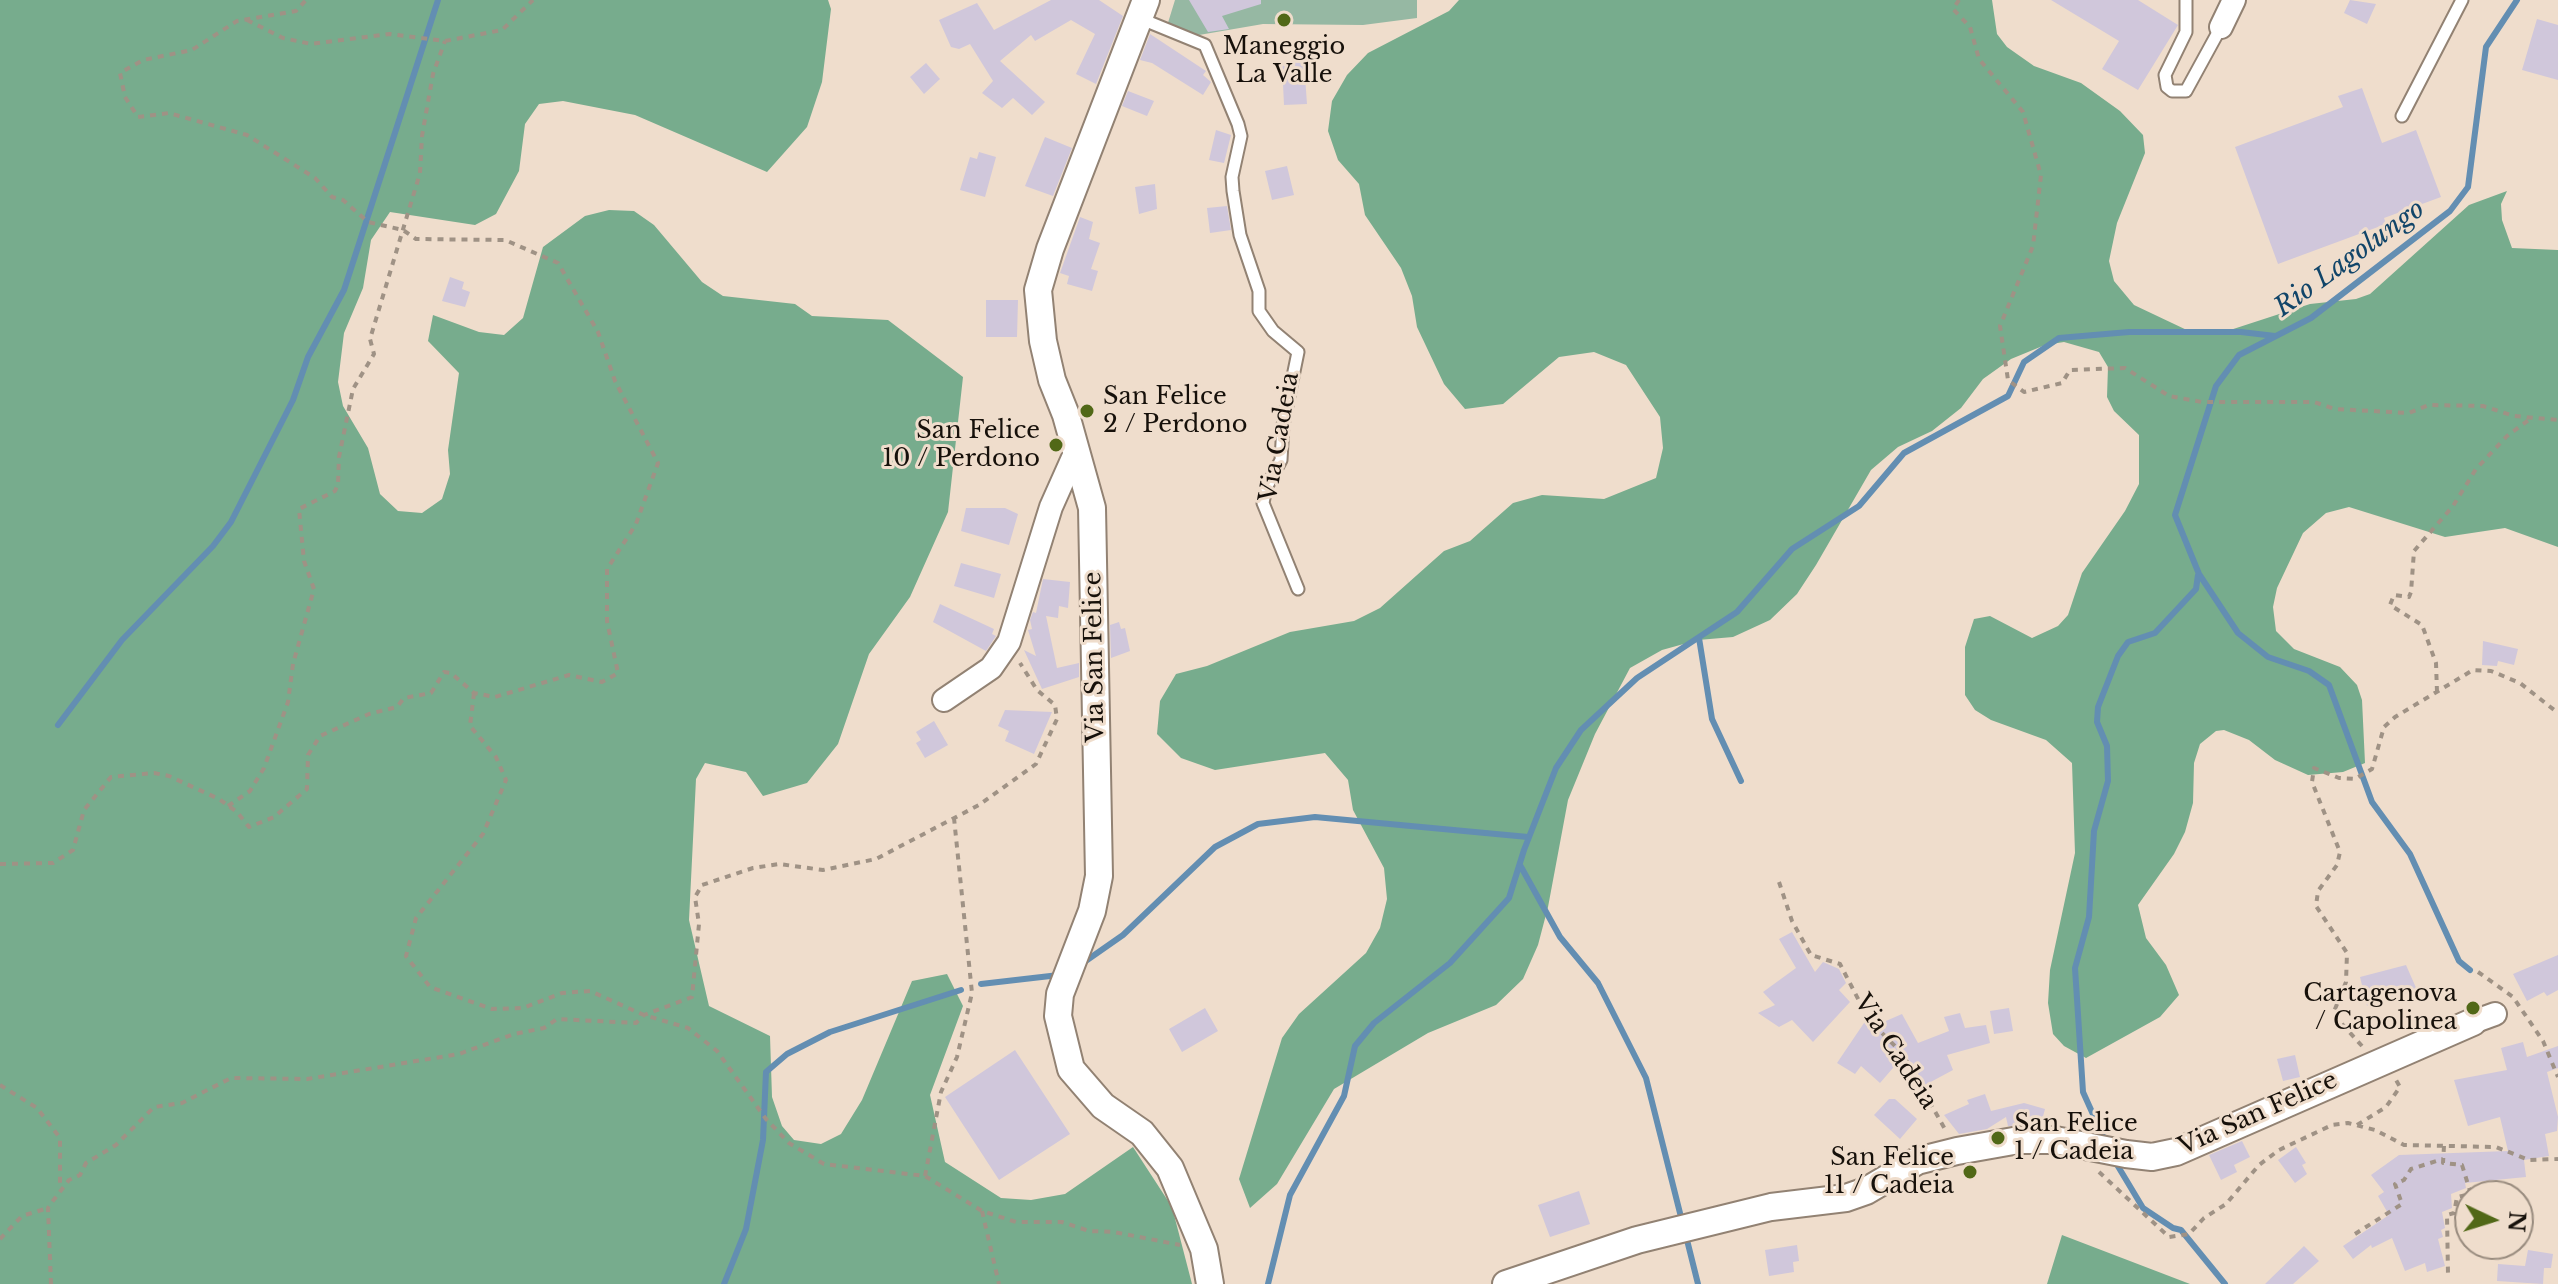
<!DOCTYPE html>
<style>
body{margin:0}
#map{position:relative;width:2558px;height:1284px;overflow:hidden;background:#efddcc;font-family:"Libre Baskerville",serif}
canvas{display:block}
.north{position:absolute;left:2454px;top:1180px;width:80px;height:80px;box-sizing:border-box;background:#efddcc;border:2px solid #988b7e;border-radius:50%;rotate:94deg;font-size:22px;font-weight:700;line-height:32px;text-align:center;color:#16100a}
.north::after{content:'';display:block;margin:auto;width:28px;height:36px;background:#516817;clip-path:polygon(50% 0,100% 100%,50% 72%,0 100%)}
</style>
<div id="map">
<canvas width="2558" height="1284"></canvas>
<div class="north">N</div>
</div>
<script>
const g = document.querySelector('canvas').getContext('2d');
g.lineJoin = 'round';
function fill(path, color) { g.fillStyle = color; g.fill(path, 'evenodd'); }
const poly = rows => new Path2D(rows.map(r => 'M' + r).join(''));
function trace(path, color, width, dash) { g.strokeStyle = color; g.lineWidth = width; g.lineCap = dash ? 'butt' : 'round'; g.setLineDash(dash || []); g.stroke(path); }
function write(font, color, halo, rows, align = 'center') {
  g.font = font + ' "Libre Baskerville",serif'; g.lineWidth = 6; g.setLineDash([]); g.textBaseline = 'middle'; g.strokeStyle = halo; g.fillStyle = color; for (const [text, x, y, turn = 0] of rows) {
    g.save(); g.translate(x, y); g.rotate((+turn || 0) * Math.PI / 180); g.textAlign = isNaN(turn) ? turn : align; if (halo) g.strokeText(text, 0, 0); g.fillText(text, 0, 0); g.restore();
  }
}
const green = poly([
 [1175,0,1417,0,1417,18,1363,25,1263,24,1199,35,1167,26]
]);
const forest = poly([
 [0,0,828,0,831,9,822,82,807,127,767,172,635,115,563,101,539,104,525,124,519,171,496,214,475,225,390,212,371,240,363,288,344,333,338,382,343,406,368,448,380,494,398,511,422,513,442,499,450,474,448,450,459,373,428,341,433,315,479,332,504,335,523,318,543,247,585,216,609,210,634,211,654,225,702,282,723,296,795,304,812,316,888,320,963,377,948,512,910,597,869,654,838,744,807,783,763,796,746,772,705,763,696,779,689,920,709,1006,770,1036,772,1097,782,1126,794,1140,821,1144,841,1134,862,1100,912,981,947,974,963,1006,930,1095,945,1162,1001,1198,1031,1200,1065,1194,1133,1147,1172,1207,1192,1284,0,1284],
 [1459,0,1992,0,1997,34,2007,47,2034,66,2081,83,2120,111,2143,135,2145,153,2117,223,2109,261,2114,281,2134,305,2191,332,2221,333,2310,304,2356,299,2370,294,2469,205,2507,191,2501,204,2502,220,2512,248,2558,250,2558,547,2505,528,2445,537,2349,507,2326,513,2303,533,2277,588,2273,607,2276,631,2294,649,2340,667,2357,685,2362,700,2365,763,2343,772,2308,775,2275,760,2249,740,2224,730,2216,731,2200,744,2194,763,2193,803,2185,832,2174,854,2138,905,2146,938,2166,965,2179,995,2160,1017,2086,1058,2064,1046,2053,1034,2048,1003,2050,970,2075,853,2072,763,2046,740,1991,720,1975,710,1965,695,1965,647,1974,619,1990,616,2032,638,2058,626,2068,615,2082,573,2125,511,2139,484,2139,435,2114,411,2107,397,2108,367,2099,352,2064,342,2045,345,2011,359,1983,379,1961,408,1932,431,1898,447,1871,470,1816,565,1797,594,1770,620,1733,637,1698,640,1662,650,1630,668,1595,734,1568,800,1548,907,1538,945,1523,979,1496,1005,1428,1033,1334,1089,1277,1184,1250,1208,1239,1179,1282,1038,1299,1014,1366,953,1380,928,1387,899,1384,868,1353,810,1348,780,1325,753,1215,770,1181,758,1157,734,1160,701,1176,674,1207,666,1290,632,1354,621,1380,608,1444,551,1470,541,1513,503,1542,495,1604,499,1656,478,1663,448,1660,417,1626,365,1594,352,1559,357,1503,404,1465,409,1444,384,1417,327,1412,296,1401,268,1365,215,1359,184,1338,160,1328,131,1332,101,1347,75,1368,53,1449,11],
 [2062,1235,2190,1284,2047,1284]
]);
const stream = poly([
 [1699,638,1712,719,1741,781],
 [58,725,122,640,213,546,231,522,293,400,308,357,344,290,438,0],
 [1520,865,1560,937,1598,983,1646,1078,1682,1221],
 [1080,965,1123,935,1215,847,1258,824,1315,817,1528,837],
 [2470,970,2459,961,2410,854,2372,802,2329,685,2309,671,2268,657,2238,633,2199,574,2175,515,2216,386,2239,355,2311,318,2450,211,2468,187,2486,47,2517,0],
 [981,984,1059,975],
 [2105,1141,2083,1092,2075,968,2089,917,2094,831,2108,781,2107,746,2097,722,2098,707,2118,656,2128,642,2155,633,2196,589,2198,575],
 [2113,1158,2143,1208,2173,1228,2181,1230,2225,1284],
 [1686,1236,1698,1284],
 [724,1284,746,1229,763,1140,766,1072,787,1054,830,1032,961,990],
 [1268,1284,1290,1195,1344,1096,1355,1046,1374,1023,1450,963,1509,898,1524,850,1556,768,1581,730,1637,678,1737,612,1792,549,1859,506,1904,453,2008,396,2024,362,2059,338,2129,332,2241,332,2275,336]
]);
const building = poly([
 [1051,0,1099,0,1123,16,1096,84,1076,74,1095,34,1071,20,1035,41,1031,35,1000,61,1045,102,1032,115,1013,98,1002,108,982,93,993,81,970,44,959,49,951,47,939,20,977,3,994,30],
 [1189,0,1261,0,1261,4,1222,16,1229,29,1208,32],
 [2051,0,2138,0,2178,25,2138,90,2102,69,2119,41],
 [2350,0,2376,4,2367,24,2344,13],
 [2537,19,2558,25,2558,80,2522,70],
 [1150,34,1206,71,1203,75,1211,82,1203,95,1152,63,1140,60],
 [1304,62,1307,104,1284,105,1282,63],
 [926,63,940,79,924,94,910,77],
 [2362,88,2382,143,2416,130,2441,197,2384,218,2386,224,2278,264,2235,147,2343,107,2338,96],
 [1128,91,1154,101,1147,116,1122,106],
 [1216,130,1231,135,1224,163,1209,160],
 [1045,137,1072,148,1053,196,1025,186],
 [979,152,996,157,985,197,960,190,970,157,977,159],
 [1287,166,1294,195,1272,200,1265,171],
 [1155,184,1157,209,1139,214,1135,187],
 [1227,206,1231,230,1210,233,1207,208],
 [1080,217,1093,222,1089,239,1100,243,1091,269,1098,271,1092,291,1067,284,1069,276,1060,273],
 [450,277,464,282,462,289,470,292,465,307,442,301],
 [986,300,1018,300,1017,337,986,337],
 [966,508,1005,508,1018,514,1009,545,961,531],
 [961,563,1001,574,994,598,954,586],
 [1043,579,1070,582,1068,608,1059,606,1058,618,1046,616,1057,668,1079,663,1079,677,1042,689,1024,650,1036,656,1028,630,1032,629,1030,620,1033,612,1036,613],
 [940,604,994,629,992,634,996,636,986,651,933,622],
 [1119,622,1121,629,1125,628,1130,651,1111,658,1110,625],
 [2483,641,2518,649,2514,665,2498,661,2497,666,2482,665],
 [1005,710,1052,712,1034,754,1005,741,1009,731,998,726],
 [934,721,948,745,925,758,916,743,921,740,916,732],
 [1792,932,1815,972,1823,962,1839,969,1846,983,1839,990,1850,1002,1813,1042,1792,1020,1779,1027,1758,1013,1775,1005,1763,992,1796,968,1779,939],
 [2558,955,2558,990,2547,996,2544,992,2527,1001,2513,974],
 [2406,965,2417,990,2367,1006,2360,977],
 [1205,1008,1218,1031,1182,1052,1169,1029],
 [2009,1008,2013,1031,1994,1034,1990,1011],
 [1960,1013,1965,1028,1986,1025,1990,1043,1947,1055,1953,1070,1925,1085,1905,1054,1880,1083,1861,1066,1855,1074,1837,1063,1866,1020,1872,1027,1902,1014,1918,1043,1949,1031,1944,1017],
 [2523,1042,2527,1057,2558,1046,2558,1068,2547,1072,2558,1117,2557,1131,2545,1134,2549,1156,2524,1160,2526,1177,2465,1183,2466,1188,2451,1194,2452,1208,2442,1212,2445,1228,2441,1230,2443,1237,2438,1239,2445,1266,2427,1272,2425,1263,2405,1271,2392,1238,2372,1248,2371,1245,2353,1259,2343,1246,2389,1215,2378,1196,2384,1192,2371,1175,2399,1155,2508,1151,2500,1117,2468,1126,2454,1080,2507,1070,2501,1048],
 [1015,1050,1070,1134,999,1180,945,1097],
 [2295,1055,2300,1077,2283,1081,2277,1059],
 [1985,1094,1991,1111,2024,1103,2045,1109,2041,1124,2008,1126,2006,1117,1987,1129,1959,1134,1944,1115,1969,1104,1967,1100],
 [1889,1099,1895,1099,1917,1119,1900,1139,1874,1115],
 [2242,1141,2250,1157,2234,1165,2237,1172,2221,1180,2209,1155],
 [2296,1147,2306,1163,2302,1165,2307,1174,2295,1183,2278,1160],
 [1579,1191,1590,1224,1550,1237,1538,1205],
 [1797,1245,1799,1261,1793,1262,1794,1272,1769,1276,1765,1250],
 [2304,1246,2319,1261,2293,1284,2265,1284],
 [2528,1250,2553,1254,2551,1268,2544,1268,2543,1284,2497,1281,2498,1264,2525,1266]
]);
const path = poly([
 [1959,0,1953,9,1970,27,1979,59,2023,112,2041,175,2033,246,2000,326,2008,380,2024,392,2062,383,2070,370,2125,368,2169,396,2202,402,2314,402,2335,409,2409,413,2429,405,2483,406,2514,416,2558,420],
 [247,20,283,38,311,44,390,34,445,41,502,30,533,0],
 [2437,692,2436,663,2422,625,2390,605,2394,595,2409,597,2411,592,2414,551,2453,506,2476,469,2507,436,2530,419],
 [474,693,470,726,496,757,506,780,483,834,416,918,406,956,430,987,492,1009,523,1008,562,993,590,991,644,1015,688,1028,717,1051,766,1119,789,1143,824,1164,925,1176,982,1211,1016,1222,1062,1222,1089,1231,1114,1232,1180,1245],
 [228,806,250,791,264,768,288,702,293,664,314,589,304,561,299,509,335,491,338,484,339,457,353,389,374,354,370,339,420,173,422,136,433,74,445,41],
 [0,864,53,863,73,850,84,810,111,777,154,773,169,776,219,799,237,812,249,827,274,817,307,789,308,755,320,736,369,714,397,707,404,698,431,693,444,672,451,673,474,693,495,697,569,675,602,682,618,673,607,621,607,569,636,524,658,463,615,381,598,332,558,263,505,240,416,239,403,230,368,222,343,200,332,197,315,178,247,135,169,113,138,117,125,97,120,73,143,60,192,50,237,21,296,11,306,0],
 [1779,882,1792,921,1811,955,1840,964,1869,1020,1902,1053,1946,1131],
 [2478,972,2513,997,2543,1041,2558,1077],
 [2362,1046,2333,1014,2346,982,2347,953,2316,906,2318,891,2337,865,2340,852,2312,782,2314,768,2339,778,2355,779,2372,769,2384,727,2395,717,2473,670,2491,671,2520,683,2558,713],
 [0,1085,37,1108,60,1138,60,1187],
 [2357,1125,2386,1107,2400,1087,2396,1080],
 [2444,1146,2443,1163,2462,1165,2471,1194,2457,1197,2454,1213,2447,1215,2448,1274],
 [2099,1172,2169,1237,2189,1234,2204,1218,2226,1204,2259,1165,2279,1150,2332,1125,2348,1123,2375,1130,2404,1145,2496,1147,2529,1160,2558,1159],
 [925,1176,941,1092,957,1057,972,993,954,818],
 [982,1211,999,1284],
 [2355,1234,2402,1204,2395,1184,2404,1180,2411,1169,2443,1159],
 [0,1239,22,1216,48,1208],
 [51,1284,48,1208,52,1202,69,1180,80,1175,86,1163,116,1145,154,1107,182,1103,231,1078,307,1079,459,1054,514,1034,544,1028,557,1019,636,1023,644,1015,692,997,699,924,695,897,702,885,753,868,779,864,823,870,876,859,979,805,1036,764,1057,719,1055,705,1037,690,1020,663]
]);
const service = poly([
 [2186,0,2186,32,2165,75,2167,87,2172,91,2186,91,2221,27],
 [1139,18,1205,45,1238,124,1241,136,1232,177,1233,191,1240,235,1259,291,1259,311,1273,331,1298,352,1283,425,1281,460,1266,488,1263,503,1298,589],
 [2402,116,2462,0]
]);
const minor = poly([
 [2221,27,2234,0],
 [944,700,991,668,1009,642,1051,507,1076,451],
 [2473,1022,2495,1014]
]);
const tertiary = poly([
 [1146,0,1050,249,1038,290,1043,341,1052,380,1066,415,1092,508,1099,876,1092,911,1060,994,1058,1016,1071,1069,1103,1106,1142,1133,1170,1168,1204,1249,1210,1284],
 [1506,1284,1637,1240,1771,1207,1846,1198,1866,1191,1917,1161,1957,1151,2019,1140,2055,1140,2126,1154,2152,1157,2176,1152,2473,1022]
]);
const markers = [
 [1284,20,8,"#516817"],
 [1087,411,8,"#516817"],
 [1056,445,8,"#516817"],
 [2473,1008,8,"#516817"],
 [1998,1138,8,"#516817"],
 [1970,1172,8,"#516817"]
];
const poiNames = [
 ["Maneggio",1284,47,"center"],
 ["La Valle",1284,75,"center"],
 ["San Felice",1103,397,"left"],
 ["2 / Perdono",1103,425,"left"],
 ["San Felice",1040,431],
 ["10 / Perdono",1040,459],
 ["Cartagenova",2457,994],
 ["/ Capolinea",2457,1022],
 ["San Felice",2014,1124,"left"],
 ["1 / Cadeia",2014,1152,"left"],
 ["San Felice",1954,1158],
 ["11 / Cadeia",1954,1186]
];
const streetNames = [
 ["Via Cadeia",1280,437,-80],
 ["Via San Felice",1095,657,-91],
 ["Via Cadeia",1895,1052,57],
 ["Via San Felice",2258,1114,-24]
];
const waterNames = [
 ["Rio Lagolungo",2350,259,-36]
];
fill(green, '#96b8a3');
fill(forest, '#77ac8d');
trace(stream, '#638eb2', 6);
fill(building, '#d0c7db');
trace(service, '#928273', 15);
trace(minor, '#928273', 26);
trace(tertiary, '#928273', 30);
trace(path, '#9f9285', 4, [6, 6]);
trace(service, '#fff', 11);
trace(minor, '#fff', 22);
trace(tertiary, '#fff', 26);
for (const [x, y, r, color] of markers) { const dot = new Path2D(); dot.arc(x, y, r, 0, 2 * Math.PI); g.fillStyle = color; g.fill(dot); trace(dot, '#efddcc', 3); }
write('24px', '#16100a', '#efddcc', poiNames, 'right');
write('24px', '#16100a', '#efddcc', streetNames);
write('italic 26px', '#114569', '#efddcc', waterNames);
</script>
